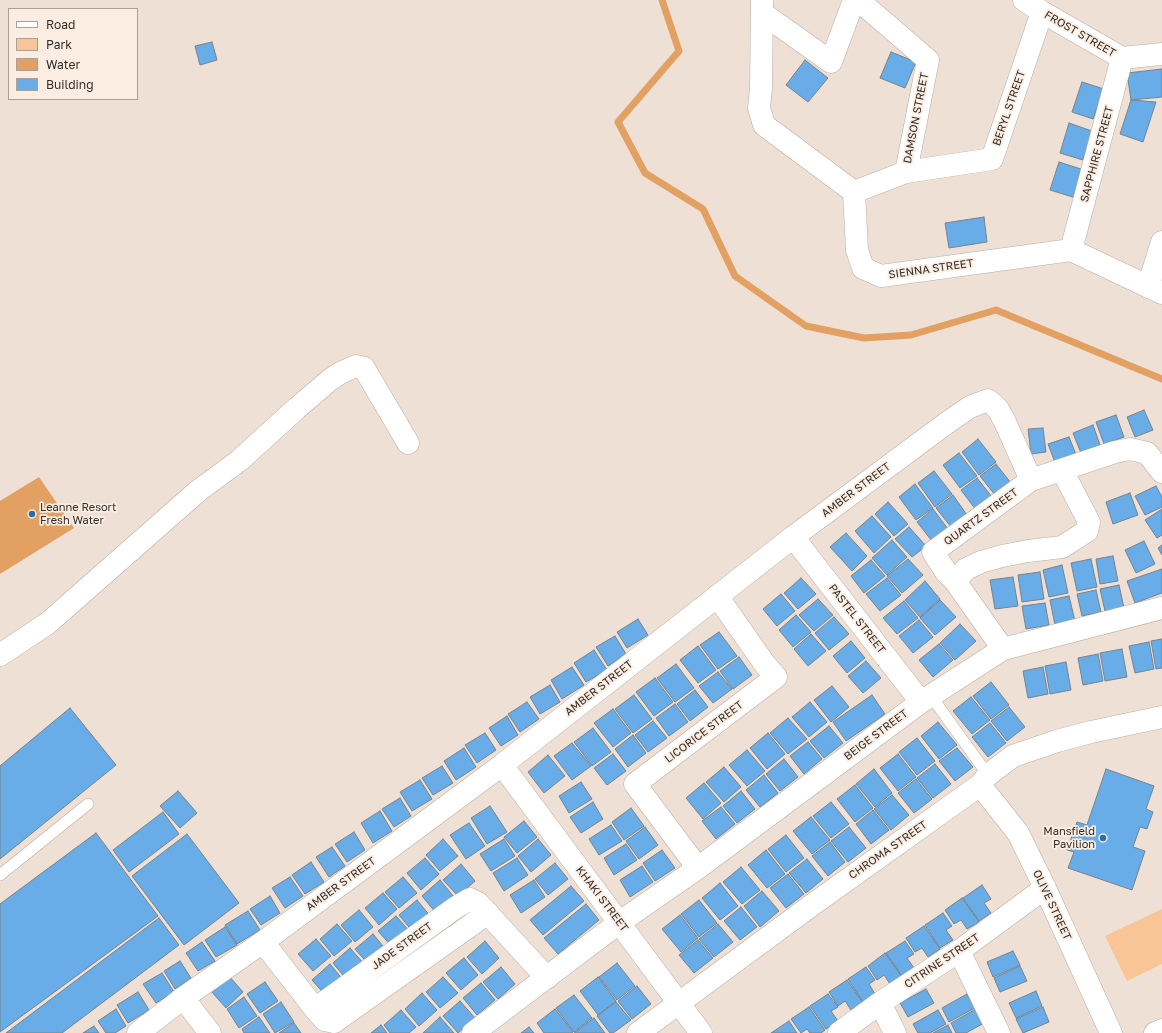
<!DOCTYPE html>
<style>
body{margin:0}
#map{position:relative;width:1162px;height:1033px;overflow:hidden;background:#eee0d5;font-family:"Golos Text",sans-serif}
canvas{display:block}
.legend{position:absolute;left:8px;top:8px;width:130px;height:92px;box-sizing:border-box;background:#fbede2;border:1px solid #aba098;margin:0;padding:5px 7px;list-style:none;font-size:12px;color:#322d28}
.legend li{display:flex;align-items:center;gap:8px;height:20px}
.legend b{width:20px;border:1px solid #aba098}
</style>
<div id="map">
<canvas width="1162" height="1033"></canvas>
<ul class="legend">
<li><b style="height:5px;background:#fff"></b>Road</li>
<li><b style="height:11px;background:#f9c596"></b>Park</li>
<li><b style="height:11px;background:#e2a062"></b>Water</li>
<li><b style="height:11px;background:#68ade8"></b>Building</li>
</ul>
</div>
<script>
const g = document.querySelector('canvas').getContext('2d');
g.lineJoin = 'round';
function fill(path, color) { g.fillStyle = color; g.fill(path, 'evenodd'); }
const poly = rows => new Path2D(rows.map(r => 'M' + r).join(''));
function trace(path, color, width, dash) { g.strokeStyle = color; g.lineWidth = width; g.lineCap = dash ? 'butt' : 'round'; g.setLineDash(dash || []); g.stroke(path); }
function write(font, color, halo, rows, align = 'center') {
  g.font = font + ' "Golos Text",sans-serif'; g.lineWidth = 3.5; g.setLineDash([]); g.textBaseline = 'middle'; g.strokeStyle = halo; g.fillStyle = color; for (const [text, x, y, turn = 0] of rows) {
    g.save(); g.translate(x, y); g.rotate((+turn || 0) * Math.PI / 180); g.textAlign = isNaN(turn) ? turn : align; if (halo) g.strokeText(text, 0, 0); g.fillText(text, 0, 0); g.restore();
  }
}
const green = poly([
 [1162,909,1162,964,1127,981,1105,936]
]);
const water = poly([
 [39,477,74,528,0,574,0,501]
]);
const stream = poly([
 [662,0,679,51,618,122,645,173,703,209,735,276,806,326,864,338,911,335,996,310,1162,379]
]);
const building = poly([
 [212,42,217,60,200,65,195,46,212,42],
 [891,52,916,62,905,88,880,78,891,52],
 [805,60,828,78,808,102,786,85,805,60],
 [1162,69,1162,97,1131,100,1127,73,1162,69],
 [1082,82,1104,89,1093,119,1072,112,1082,82],
 [1131,100,1156,102,1143,142,1120,134,1131,100],
 [1069,123,1092,131,1083,160,1060,153,1069,123],
 [1059,162,1084,170,1076,198,1050,190,1059,162],
 [984,217,987,242,949,248,945,223,984,217],
 [1144,410,1153,430,1135,437,1127,417,1144,410],
 [1116,415,1124,437,1104,444,1096,422,1116,415],
 [1093,425,1100,445,1081,453,1073,433,1093,425],
 [1043,428,1046,452,1031,454,1028,429,1043,428],
 [1069,437,1077,457,1056,465,1048,444,1069,437],
 [978,439,996,462,979,475,962,452,978,439],
 [959,453,977,476,960,488,943,465,959,453],
 [996,464,1011,483,995,495,980,476,996,464],
 [934,471,952,494,935,507,918,483,934,471],
 [977,478,992,497,976,510,961,490,977,478],
 [915,484,933,508,916,520,899,497,915,484],
 [1156,486,1162,497,1162,507,1145,515,1135,496,1156,486],
 [1130,493,1138,515,1113,524,1106,502,1130,493],
 [953,495,967,515,951,527,936,508,953,495],
 [888,502,908,524,894,536,875,514,888,502],
 [933,509,948,529,932,541,917,522,933,509],
 [1162,509,1162,535,1157,538,1145,520,1162,509],
 [872,516,891,537,874,553,855,531,872,516],
 [909,527,926,546,912,557,895,539,909,527],
 [846,533,867,556,852,571,830,547,846,533],
 [892,540,907,557,887,575,872,558,892,540],
 [1144,541,1155,564,1136,573,1125,550,1144,541],
 [1162,545,1162,555,1158,548,1162,545],
 [1113,556,1118,581,1100,584,1096,559,1113,556],
 [908,559,923,575,902,593,887,576,908,559],
 [1091,559,1097,587,1077,591,1071,563,1091,559],
 [871,560,885,576,864,593,851,576,871,560],
 [1062,565,1068,593,1049,597,1043,570,1062,565],
 [1162,569,1162,593,1135,603,1127,581,1162,569],
 [1040,572,1044,599,1022,602,1018,575,1040,572],
 [1013,577,1018,606,995,609,990,580,1013,577],
 [801,578,816,594,798,609,784,593,801,578],
 [887,578,901,595,880,611,866,594,887,578],
 [925,581,940,599,920,617,905,600,925,581],
 [1119,585,1124,608,1105,611,1100,589,1119,585],
 [1096,590,1101,612,1082,616,1077,594,1096,590],
 [781,594,795,611,777,626,763,609,781,594],
 [1069,596,1075,621,1055,625,1050,600,1069,596],
 [818,599,833,615,814,631,799,615,818,599],
 [940,600,956,617,935,635,920,618,940,600],
 [904,601,918,618,897,634,883,618,904,601],
 [1045,603,1049,625,1026,629,1022,606,1045,603],
 [796,615,811,632,793,647,779,630,796,615],
 [834,617,849,634,829,650,815,633,834,617],
 [638,619,648,635,627,648,617,632,638,619],
 [919,620,933,637,913,653,899,636,919,620],
 [960,624,976,641,955,660,940,643,960,624],
 [719,632,737,656,718,669,700,645,719,632],
 [811,634,826,651,808,666,794,649,811,634],
 [615,636,626,654,608,666,596,647,615,636],
 [1162,639,1162,668,1156,669,1151,641,1162,639],
 [851,641,865,658,847,673,833,656,851,641],
 [1149,642,1154,669,1135,673,1129,646,1149,642],
 [939,644,953,660,933,677,919,660,939,644],
 [698,646,716,670,698,683,680,660,698,646],
 [1122,649,1127,677,1105,681,1100,653,1122,649],
 [594,650,607,670,586,682,574,663,594,650],
 [1098,654,1103,681,1083,685,1078,658,1098,654],
 [739,657,752,675,733,689,720,671,739,657],
 [866,661,881,678,863,693,848,676,866,661],
 [1066,662,1071,690,1050,694,1045,666,1066,662],
 [676,664,694,688,675,702,657,678,676,664],
 [572,667,584,685,562,699,551,680,572,667],
 [1043,667,1048,694,1028,698,1023,671,1043,667],
 [718,672,732,689,713,703,699,686,718,672],
 [655,678,673,702,654,716,636,692,655,678],
 [991,682,1009,705,991,719,973,696,991,682],
 [550,685,560,702,540,714,530,697,550,685],
 [832,686,849,707,831,722,814,700,832,686],
 [695,690,708,707,690,721,677,704,695,690],
 [634,695,652,719,633,733,615,709,634,695],
 [872,695,885,714,846,741,833,722,872,695],
 [971,697,990,720,972,734,953,711,971,697],
 [527,702,539,719,520,732,508,714,527,702],
 [810,702,827,722,809,737,792,717,810,702],
 [675,704,688,722,669,736,656,718,675,704],
 [1009,707,1025,727,1007,741,991,721,1009,707],
 [70,708,116,765,0,859,0,766,70,708],
 [613,709,631,733,613,747,594,723,613,709],
 [507,716,518,735,501,746,489,728,507,716],
 [788,718,807,739,788,754,770,733,788,718],
 [653,721,667,738,648,752,635,735,653,721],
 [938,722,957,745,939,759,921,736,938,722],
 [990,723,1006,743,988,757,972,737,990,723],
 [829,726,843,743,824,758,810,741,829,726],
 [593,728,611,752,592,766,574,742,593,728],
 [485,733,496,750,477,763,465,745,485,733],
 [768,733,785,754,767,769,750,748,768,733],
 [633,735,646,753,628,767,615,749,633,735],
 [917,738,935,761,917,775,899,752,917,738],
 [808,742,822,759,804,774,790,756,808,742],
 [572,743,591,766,572,780,554,756,572,743],
 [464,748,476,767,456,780,444,761,464,748],
 [957,748,973,767,955,781,939,761,957,748],
 [747,750,765,771,747,786,729,765,747,750],
 [613,754,626,771,607,785,594,768,613,754],
 [898,754,916,777,898,791,880,768,898,754],
 [548,755,565,776,544,793,528,772,548,755],
 [784,759,798,777,780,791,766,774,784,759],
 [935,764,951,784,933,798,917,778,935,764],
 [442,766,453,783,433,795,422,778,442,766],
 [724,767,741,787,724,802,706,782,724,767],
 [874,769,892,793,875,807,856,784,874,769],
 [1106,769,1154,786,1146,809,1153,812,1147,829,1140,827,1133,847,1145,851,1132,890,1068,868,1074,852,1067,850,1077,822,1087,825,1106,769],
 [764,775,778,793,760,807,746,790,764,775],
 [916,779,932,799,914,813,898,793,916,779],
 [420,780,432,799,412,811,400,792,420,780],
 [581,782,592,799,569,813,559,796,581,782],
 [704,783,721,803,703,819,686,798,704,783],
 [855,785,873,808,855,822,837,799,855,785],
 [178,791,197,813,180,828,160,806,178,791],
 [741,791,755,809,737,823,723,806,741,791],
 [892,795,909,815,891,830,874,809,892,795],
 [400,798,411,816,394,827,382,809,400,798],
 [593,802,603,819,581,833,570,817,593,802],
 [831,802,849,824,831,838,813,816,831,802],
 [490,806,507,832,487,844,471,818,490,806],
 [721,807,735,824,716,839,702,821,721,807],
 [631,808,644,826,624,840,612,822,631,808],
 [873,810,889,830,871,844,856,824,873,810],
 [380,811,392,831,373,843,361,823,380,811],
 [163,812,179,834,129,872,113,850,163,812],
 [811,817,830,840,812,854,793,831,811,817],
 [524,821,537,837,517,853,504,837,524,821],
 [469,823,485,846,466,859,450,835,469,823],
 [611,825,622,841,599,855,589,839,611,825],
 [645,827,658,845,639,859,626,841,645,827],
 [849,827,866,848,848,862,831,841,849,827],
 [354,832,365,850,347,862,335,844,354,832],
 [96,833,158,916,0,1032,0,904,96,833],
 [187,834,239,903,184,945,132,876,187,834],
 [786,835,804,858,786,872,768,849,786,835],
 [443,839,458,856,440,871,426,855,443,839],
 [504,839,515,856,491,871,480,854,504,839],
 [538,839,551,855,531,872,518,856,538,839],
 [830,842,845,862,828,876,812,856,830,842],
 [626,844,637,860,614,875,604,858,626,844],
 [332,847,345,866,329,877,316,857,332,847],
 [662,850,675,868,655,881,643,863,662,850],
 [766,850,785,874,767,888,748,865,766,850],
 [425,858,439,874,421,890,407,873,425,858],
 [517,858,528,875,504,891,493,873,517,858],
 [807,859,823,879,806,893,789,873,807,859],
 [311,862,324,882,305,894,292,875,311,862],
 [555,863,568,879,548,895,535,879,555,863],
 [461,864,475,881,458,896,443,880,461,864],
 [642,866,653,882,630,897,620,880,642,866],
 [741,867,760,890,742,904,723,882,741,867],
 [788,874,804,894,786,908,770,888,788,874],
 [290,877,303,896,285,908,272,888,290,877],
 [403,877,417,893,399,908,385,892,403,877],
 [440,880,454,897,436,913,422,896,440,880],
 [534,880,545,897,521,913,510,895,534,880],
 [720,883,738,906,720,920,702,898,720,883],
 [982,885,991,899,984,903,991,913,979,921,963,898,982,885],
 [571,886,584,901,543,935,530,920,571,886],
 [762,891,779,911,760,927,744,906,762,891],
 [383,893,397,909,379,925,365,908,383,893],
 [270,896,280,913,261,925,250,909,270,896],
 [962,898,979,922,967,929,961,920,954,924,945,910,962,898],
 [417,900,431,917,413,932,399,915,417,900],
 [699,900,717,923,699,937,681,914,699,900],
 [586,904,599,920,558,954,544,938,586,904],
 [741,907,757,927,740,940,724,921,741,907],
 [359,910,373,927,355,942,341,925,359,910],
 [248,911,260,930,237,944,225,925,248,911],
 [943,913,952,926,946,930,953,940,940,948,925,925,943,913],
 [680,915,698,938,681,952,662,929,680,915],
 [396,916,411,933,393,948,378,931,396,916],
 [159,918,179,945,62,1033,6,1033,159,918],
 [337,924,352,941,334,956,320,939,337,924],
 [718,924,733,942,714,957,699,939,718,924],
 [924,926,940,949,928,957,922,948,915,952,906,938,924,926],
 [225,927,237,945,216,957,205,940,225,927],
 [373,934,387,951,370,966,355,949,373,934],
 [316,939,331,956,313,971,298,954,316,939],
 [698,940,713,958,694,973,679,955,698,940],
 [485,941,499,958,482,974,467,957,485,941],
 [905,941,914,954,907,958,914,968,902,976,886,953,905,941],
 [202,942,215,961,198,971,186,953,202,942],
 [350,948,365,965,347,980,333,963,350,948],
 [1013,951,1020,965,993,977,987,962,1013,951],
 [885,953,902,977,890,984,884,975,877,980,868,966,885,953],
 [464,958,478,975,461,990,446,973,464,958],
 [180,961,191,978,175,989,164,971,180,961],
 [617,963,635,986,617,1000,599,977,617,963],
 [330,964,344,981,326,996,312,980,330,964],
 [1020,966,1027,981,1000,992,994,978,1020,966],
 [501,967,515,984,498,999,483,982,501,967],
 [866,967,875,980,869,984,875,994,863,1002,848,979,866,967],
 [162,973,174,992,156,1003,143,984,162,973],
 [229,976,243,992,226,1008,211,991,229,976],
 [443,977,458,993,440,1008,426,992,443,977],
 [598,977,616,1001,598,1015,580,991,598,977],
 [847,980,863,1003,851,1010,845,1001,838,1006,829,992,847,980],
 [265,982,278,1001,260,1013,247,994,265,982],
 [481,983,495,1000,477,1015,463,998,481,983],
 [637,986,651,1004,632,1019,618,1001,637,986],
 [926,989,934,1003,908,1017,900,1003,926,989],
 [1036,991,1042,1006,1016,1018,1009,1003,1036,991],
 [138,992,149,1010,128,1023,117,1005,138,992],
 [422,993,437,1010,419,1026,405,1009,422,993],
 [828,994,838,1007,831,1011,838,1021,826,1029,810,1006,828,994],
 [967,994,975,1008,949,1022,942,1008,967,994],
 [574,995,592,1018,574,1032,556,1008,574,995],
 [244,997,257,1016,239,1028,227,1009,244,997],
 [460,1001,475,1018,458,1033,443,1016,460,1001],
 [281,1002,294,1022,275,1033,263,1014,281,1002],
 [616,1002,631,1020,613,1033,610,1033,597,1016,616,1002],
 [809,1007,825,1030,821,1033,810,1033,807,1029,801,1033,791,1019,809,1007],
 [1043,1007,1049,1022,1023,1033,1016,1019,1043,1007],
 [116,1009,126,1026,115,1033,106,1033,98,1021,116,1009],
 [555,1009,573,1032,572,1033,544,1033,537,1023,555,1009],
 [976,1009,984,1023,966,1033,956,1033,951,1023,976,1009],
 [401,1010,416,1027,409,1033,390,1033,384,1025,401,1010],
 [938,1010,946,1024,930,1033,918,1033,913,1024,938,1010],
 [259,1017,270,1033,244,1033,242,1029,259,1017],
 [440,1017,454,1033,423,1033,440,1017],
 [594,1018,605,1033,574,1033,594,1018],
 [789,1021,797,1033,771,1033,789,1021],
 [294,1023,301,1033,279,1033,294,1023],
 [381,1025,387,1033,371,1033,381,1025],
 [948,1025,952,1033,933,1033,948,1025],
 [94,1026,99,1033,83,1033,94,1026],
 [529,1027,534,1033,521,1033,529,1027]
]);
const lane = poly([
 [931,696,988,775],
 [0,875,88,804]
]);
const street = poly([
 [762,0,761,88,759,108,764,125,854,192,857,250,863,268,881,276,1071,250,1162,293],
 [858,0,928,60,906,172],
 [1024,0,1042,12,1122,58,1162,54],
 [762,13,831,62,854,0],
 [854,192,906,172,992,159,1042,12],
 [1071,250,1122,58],
 [1148,287,1162,242],
 [793,537,921,702],
 [955,581,966,569,981,562,1002,556,1028,551,1062,547,1087,531,1089,522,1062,470],
 [1003,649,955,581,946,572,933,552,1031,480,1115,452,1130,449,1147,453,1162,472],
 [0,655,48,623,198,491,240,460,297,408,331,379,342,372,356,366,364,368,408,443],
 [502,765,701,1033],
 [980,785,1018,833,1045,888,1111,1033],
 [698,868,635,784,776,677,764,663,717,596],
 [263,942,315,1009,325,1020,334,1022,488,913],
 [959,951,999,1033],
 [183,998,210,1033],
 [880,1003,895,1033],
 [315,1009,455,908,470,899,478,903,547,978],
 [138,1033,183,998,263,942,502,765,793,537,948,422,970,407,988,400,998,409,1005,422,1031,480],
 [473,1033,620,922,698,868,921,702,1003,649,1162,608],
 [638,1033,812,905,980,785,988,775,1013,756,1057,741,1091,732,1162,717],
 [839,1033,880,1003,959,951,1045,888],
 [1155,1033,1162,1030]
]);
const markers = [
 [32,514,4,"#2a6ea3"],
 [1103,838,4,"#2a6ea3"]
];
const streetNames = [
 ["FROST STREET",1080,34,30],
 ["BERYL STREET",1009,108,-71],
 ["DAMSON STREET",916,118,-79],
 ["SAPPHIRE STREET",1097,154,-75],
 ["SIENNA STREET",931,269,-8],
 ["AMBER STREET",856,490,-37],
 ["QUARTZ STREET",981,517,-36],
 ["PASTEL STREET",857,619,52],
 ["AMBER STREET",599,688,-38],
 ["LICORICE STREET",704,732,-37],
 ["BEIGE STREET",876,735,-37],
 ["CHROMA STREET",888,850,-35],
 ["AMBER STREET",341,884,-36],
 ["KHAKI STREET",602,899,53],
 ["OLIVE STREET",1052,905,65],
 ["JADE STREET",402,946,-36],
 ["CITRINE STREET",942,961,-34]
];
const poiNames = [
 ["Leanne Resort",40,508],
 ["Fresh Water",40,521],
 ["Mansfield",1095,832,"right"],
 ["Pavilion",1095,845,"right"]
];
fill(green, '#f9c596');
fill(water, '#e2a062');
trace(stream, '#e2a062', 7);
fill(building, '#68ade8');
trace(building, '#76828d', 1);
trace(lane, '#baada2', 12);
trace(street, '#baada2', 23);
trace(lane, '#fff', 11);
trace(street, '#fff', 22);
for (const [x, y, r, color] of markers) { const dot = new Path2D(); dot.arc(x, y, r, 0, 2 * Math.PI); g.fillStyle = color; g.fill(dot); trace(dot, '#fbede2', 1.5); }
write('11px', '#322d28', '#fbede2', streetNames);
write('11px', '#322d28', '#fbede2', poiNames, 'left');
</script>
